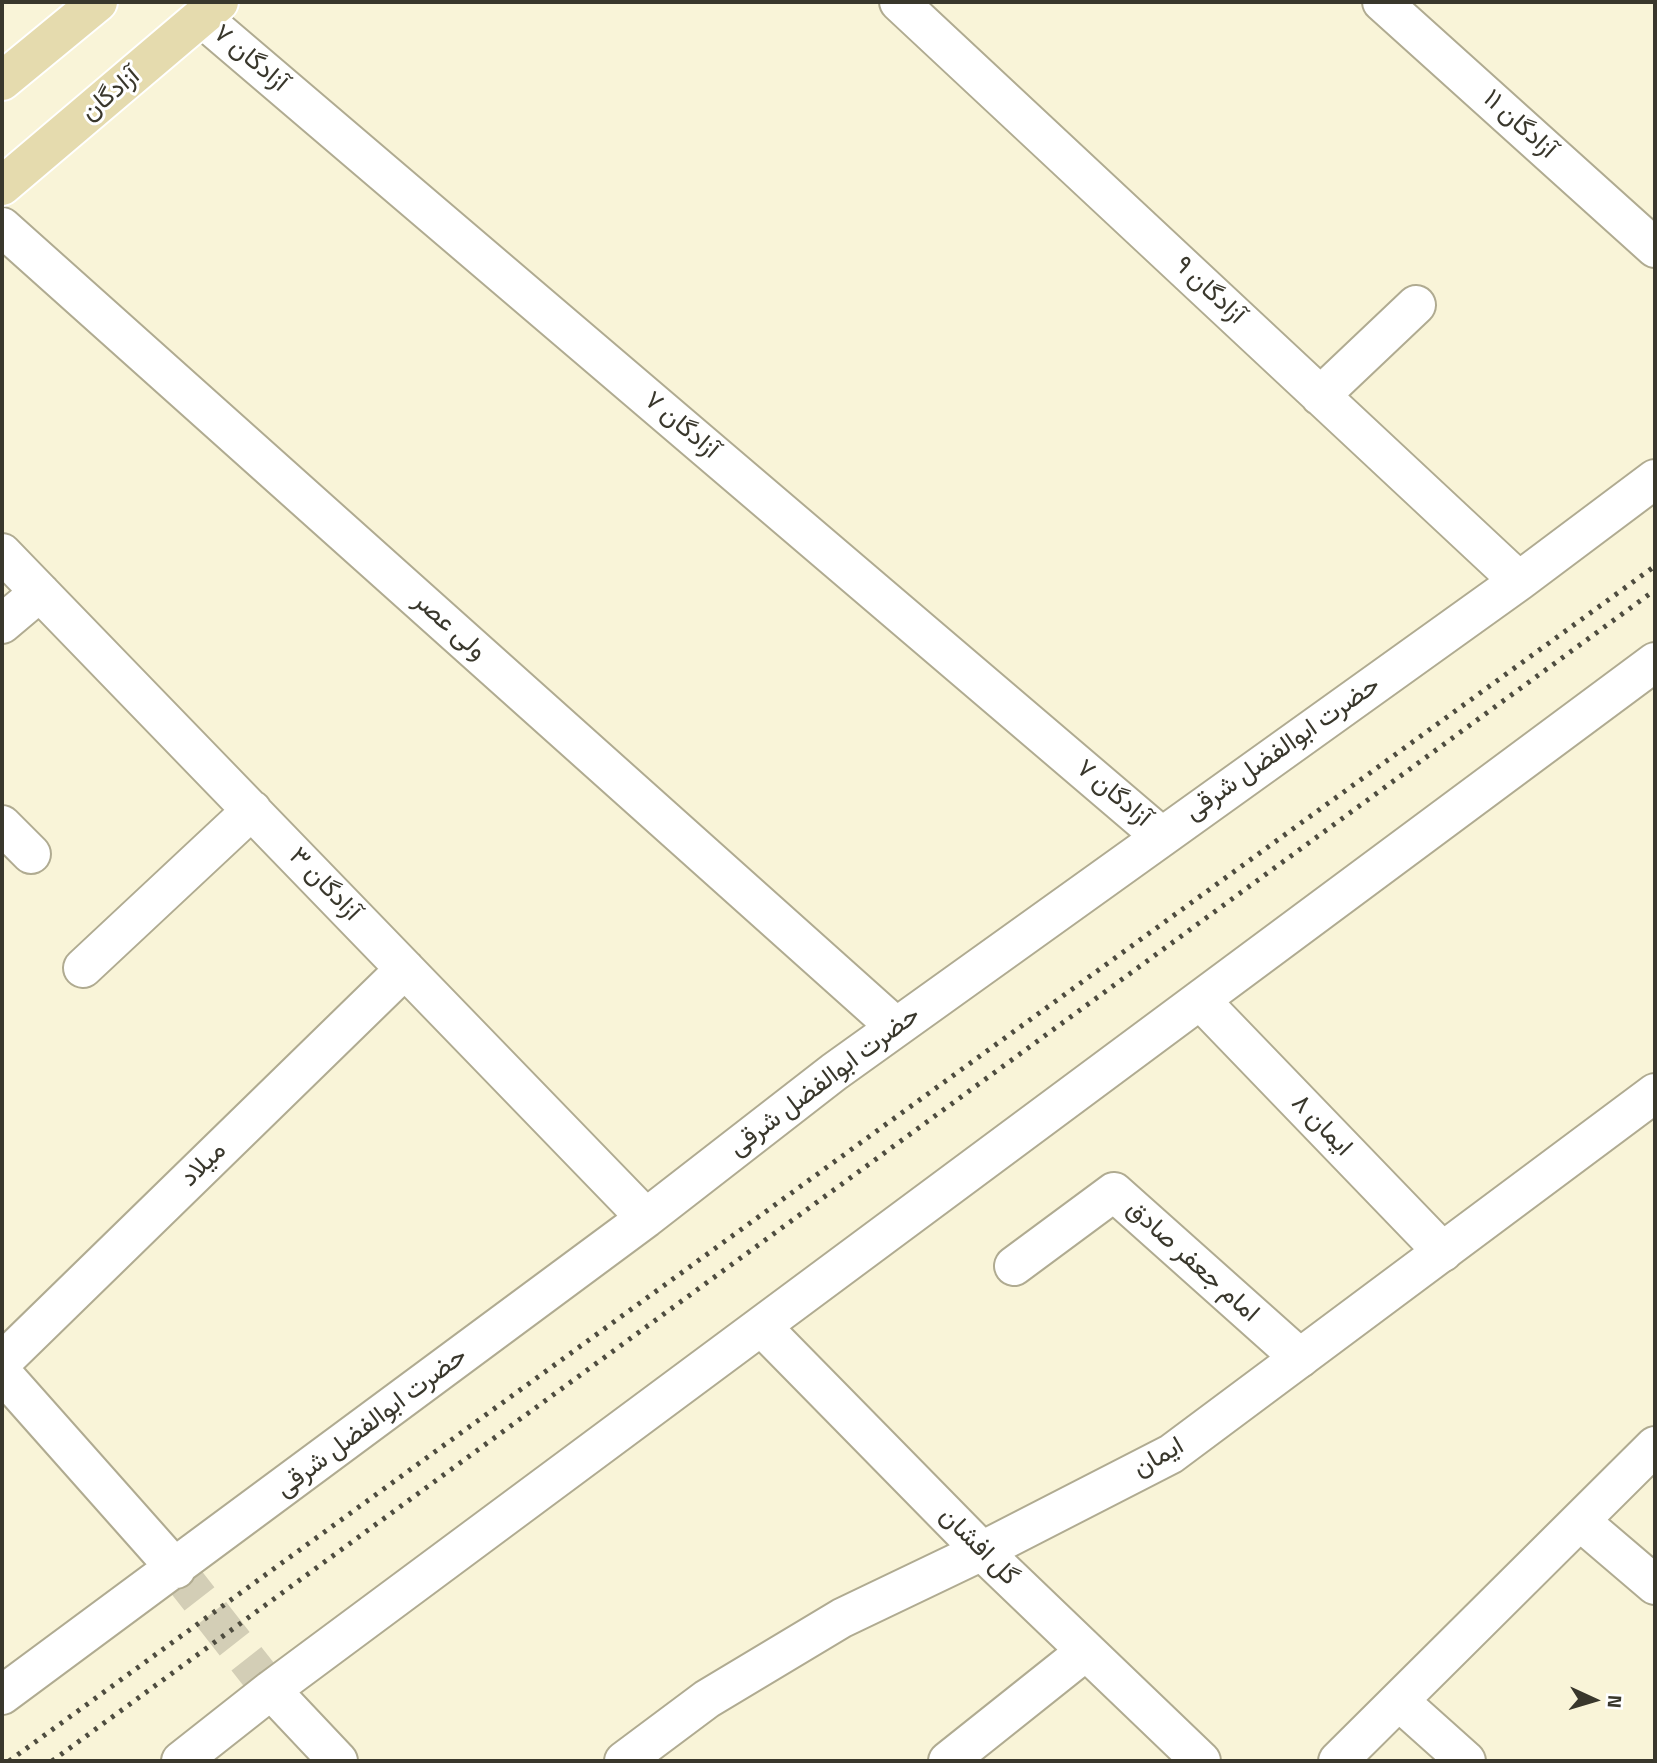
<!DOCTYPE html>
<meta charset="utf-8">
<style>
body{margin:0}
#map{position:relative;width:1657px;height:1763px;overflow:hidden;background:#f9f4d8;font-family:"Titillium Web",sans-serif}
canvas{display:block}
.frame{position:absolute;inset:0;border:4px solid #39372c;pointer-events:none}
.north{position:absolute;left:1559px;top:1665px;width:70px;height:70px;-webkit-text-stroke:5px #fff;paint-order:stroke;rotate:94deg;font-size:19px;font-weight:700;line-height:28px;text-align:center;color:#39372c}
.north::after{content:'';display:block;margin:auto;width:24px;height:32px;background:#39372c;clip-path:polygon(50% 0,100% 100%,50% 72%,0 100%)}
</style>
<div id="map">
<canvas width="1657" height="1763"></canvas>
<div class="frame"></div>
<div class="north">N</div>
</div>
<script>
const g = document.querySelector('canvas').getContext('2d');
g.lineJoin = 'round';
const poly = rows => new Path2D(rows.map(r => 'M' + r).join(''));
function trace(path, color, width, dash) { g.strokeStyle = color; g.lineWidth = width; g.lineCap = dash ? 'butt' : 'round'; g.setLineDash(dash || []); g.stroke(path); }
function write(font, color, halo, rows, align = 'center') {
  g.font = font + ' "Titillium Web",Vazirmatn,sans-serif'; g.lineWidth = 6; g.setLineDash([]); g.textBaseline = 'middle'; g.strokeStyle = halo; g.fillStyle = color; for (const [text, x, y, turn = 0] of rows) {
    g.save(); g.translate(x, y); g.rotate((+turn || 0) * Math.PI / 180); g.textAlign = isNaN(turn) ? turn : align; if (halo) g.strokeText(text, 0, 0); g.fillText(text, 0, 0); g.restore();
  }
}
const streetTunnel = poly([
 [176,1569,271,1690]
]);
const street = poly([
 [899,2,1519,581],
 [1382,2,1655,248],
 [201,17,1161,836],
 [2,227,896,1027],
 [1320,396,1416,305],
 [2,553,646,1218],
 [2,624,40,592],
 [2,825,31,854],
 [83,968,252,810],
 [1200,1000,1443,1252],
 [1014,1266,1114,1192,1300,1358],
 [761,1326,982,1551,1201,1761],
 [2,1362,405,969],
 [2,1373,176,1569],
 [1580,1521,1655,1585],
 [271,1690,338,1761],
 [2,1695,646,1218,834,1072,1519,581,1655,479],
 [1399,1701,1466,1761],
 [181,1761,271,1690,1655,662],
 [948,1761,1086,1651],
 [1338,1761,1655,1446]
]);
const secondary = poly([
 [624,1761,707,1699,842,1618,982,1551,1171,1454,1655,1093]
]);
const primary = poly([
 [2,81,98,2],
 [2,186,219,2]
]);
const rail = poly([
 [9,1761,1655,566],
 [52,1761,1655,590]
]);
const streetNames = [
 ["۷ آزادگان",250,59,40],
 ["آزادگان",111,95,-40],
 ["۱۱ آزادگان",1519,125,42],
 ["۹ آزادگان",1209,291,43],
 ["۷ آزادگان",681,426,40],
 ["ولی عصر",449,627,42],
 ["حضرت ابوالفضل شرقی",1283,749,-35],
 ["۷ آزادگان",1113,794,40],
 ["۳ آزادگان",324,885,46],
 ["حضرت ابوالفضل شرقی",825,1082,-37],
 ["ایمان ۸",1321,1126,46],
 ["میلاد",204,1165,-44],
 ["امام جعفر صادق",1192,1262,42],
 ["حضرت ابوالفضل شرقی",372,1423,-37],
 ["ایمان",1159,1458,-30],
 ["گل افشان",978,1547,45]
];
trace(streetTunnel, '#d3ceb6', 38, [38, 19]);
trace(street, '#b0ab91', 42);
trace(secondary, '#b0ab91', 42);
trace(primary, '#fff', 42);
trace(street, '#fff', 38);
trace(secondary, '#fff', 38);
trace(primary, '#e5dbae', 38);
trace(rail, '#4e4c3f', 5, [3.5, 7]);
write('26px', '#39372c', '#fff', streetNames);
</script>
